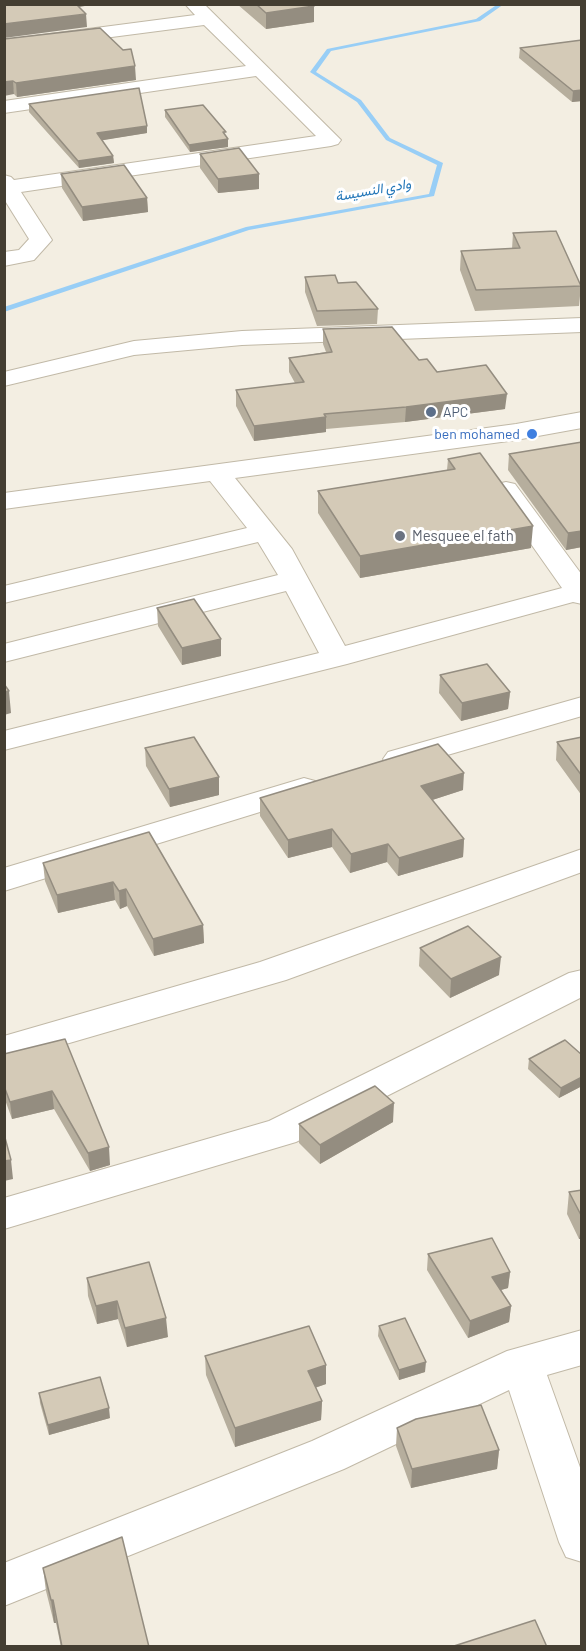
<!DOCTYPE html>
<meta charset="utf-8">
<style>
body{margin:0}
#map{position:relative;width:586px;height:1651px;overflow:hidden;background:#f3eee2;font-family:Barlow,sans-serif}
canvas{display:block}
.frame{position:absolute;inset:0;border:6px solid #443e32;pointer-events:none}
</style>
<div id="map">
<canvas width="586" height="1651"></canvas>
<div class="frame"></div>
</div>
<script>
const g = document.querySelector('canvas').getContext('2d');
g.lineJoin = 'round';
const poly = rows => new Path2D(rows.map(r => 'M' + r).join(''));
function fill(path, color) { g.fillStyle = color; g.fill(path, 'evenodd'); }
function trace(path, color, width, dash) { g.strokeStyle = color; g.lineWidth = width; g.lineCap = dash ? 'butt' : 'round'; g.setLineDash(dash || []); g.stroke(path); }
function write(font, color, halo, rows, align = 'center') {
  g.font = font + ' Barlow,Vazirmatn,sans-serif'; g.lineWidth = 6; g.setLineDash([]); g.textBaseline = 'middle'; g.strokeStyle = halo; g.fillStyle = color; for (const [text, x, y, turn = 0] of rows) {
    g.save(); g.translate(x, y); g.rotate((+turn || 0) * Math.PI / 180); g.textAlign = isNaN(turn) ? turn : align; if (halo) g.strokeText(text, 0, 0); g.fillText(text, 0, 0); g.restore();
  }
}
const stream = poly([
 [498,4,504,4,480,21,331,51,316,72,361,100,390,138,443,163,434,196,249,230,4,312,4,307,246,227,429,194,437,165,386,140,357,102,310,72,327,49,476,19,498,4]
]);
const minor = poly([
 [185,4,204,4,341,140,338,144,331,146,21,192,52,240,34,260,4,266,4,252,19,250,29,239,4,199,4,175,11,177,14,180,316,136,256,76,4,113,4,101,246,66,204,25,4,51,4,40,195,15,185,4],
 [582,318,582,332,242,345,134,355,4,386,4,372,134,341,242,331,582,318],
 [582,412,582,428,516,440,235,478,292,549,345,646,562,588,493,490,497,484,506,482,515,484,582,575,582,604,573,602,347,664,4,750,4,731,319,653,286,591,4,662,4,644,278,575,258,542,4,603,4,586,247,528,210,481,4,509,4,493,516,424,582,412],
 [582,697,582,716,399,769,388,766,383,759,388,752,582,697],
 [304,778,315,781,320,788,315,795,4,891,4,868,304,778],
 [582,849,582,872,286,980,4,1062,4,1036,260,962,582,849],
 [582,970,582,997,296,1142,4,1229,4,1198,269,1121,569,973,582,970],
 [582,1330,582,1365,547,1375,582,1473,582,1562,566,1557,559,1542,509,1390,344,1469,4,1606,4,1563,312,1441,507,1351,582,1330]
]);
const wall = poly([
 [237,4,312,4,314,22,266,29],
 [4,39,136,80,17,97,14,94],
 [582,40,582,101,572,102,519,58,520,48],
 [29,104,147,133,102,140,113,156,114,163,79,168,29,112],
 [165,110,226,137,228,139,228,147,190,152,165,117],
 [200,154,259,174,259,189,218,193,200,168],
 [61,174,147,198,148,212,83,221,62,188],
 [513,233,581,286,579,306,475,311,460,270,461,251,512,249],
 [305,277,338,283,378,309,377,324,317,326,305,292],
 [323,329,419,360,437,372,505,409,405,422,326,429,326,432,254,441,236,406,236,390,295,383,289,372,289,358,326,352,323,344],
 [582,442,582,547,566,550,508,470,509,454],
 [448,459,531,548,360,578,318,513,318,491,447,470],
 [157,608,221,656,182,665,158,626],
 [440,675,510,692,508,709,461,721,439,693],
 [582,737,582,796,556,760,557,742],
 [145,748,219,795,170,807,146,766],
 [463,790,432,800,464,839,463,857,398,876,387,862,350,873,332,847,288,858,260,816,260,798],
 [149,832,203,925,204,943,154,956,127,906,120,909,115,900,58,913,45,881,43,863],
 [420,948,499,975,450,998,419,966],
 [65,1039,110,1165,90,1171,54,1109,12,1119,4,1097,4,1054],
 [582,1055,582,1086,559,1098,528,1069,529,1059],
 [393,1122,320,1164,299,1143,299,1124],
 [582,1190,582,1239,579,1239,567,1214,569,1192],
 [428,1254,510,1272,508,1288,501,1290,511,1306,509,1322,468,1338,427,1270],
 [87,1278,168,1337,127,1347,118,1319,97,1324,88,1296],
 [379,1326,425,1372,399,1380,378,1336],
 [205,1356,326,1384,315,1388,322,1401,321,1420,235,1447,206,1375],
 [39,1393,110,1418,49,1435,40,1403],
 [397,1428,499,1450,497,1469,411,1488,396,1446],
 [43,1568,149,1647,61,1647,56,1623,54,1623,46,1591]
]);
const shadedWall = poly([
 [68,4,96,4,68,9],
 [314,6,314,22,266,29,266,13],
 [86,14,87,27,4,38,4,24],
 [135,66,136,80,17,97,16,83],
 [13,81,14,94,4,96,4,82],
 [582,90,582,101,572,102,573,91],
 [147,126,147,133,98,141,97,133],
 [228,139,228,147,190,152,189,145],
 [113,156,114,163,79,168,78,161],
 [259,174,259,189,218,193,218,179],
 [147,198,148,212,83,221,82,207],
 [507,394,505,409,405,422,406,407],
 [326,417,326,432,254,441,254,426],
 [533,526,531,548,360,578,360,556],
 [582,531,582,547,566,550,568,533],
 [221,639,221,656,182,665,182,648],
 [9,691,11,713,4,715,4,692],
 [510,692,508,709,461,721,462,703],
 [464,773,463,790,420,804,421,786],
 [219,777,219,795,170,807,169,789],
 [332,829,332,847,288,858,288,840],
 [464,839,463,857,398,876,399,858],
 [388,844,387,862,350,873,351,854],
 [113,882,115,900,58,913,57,895],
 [126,889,127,906,120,909,119,891],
 [203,925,204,943,154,956,153,939],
 [501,957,499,975,450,998,451,979],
 [582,1077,582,1086,559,1098,561,1088],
 [52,1091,54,1109,12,1119,10,1102],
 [394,1103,393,1122,320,1164,320,1145],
 [109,1147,110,1165,90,1171,88,1153],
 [11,1160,13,1179,4,1181,4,1161],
 [582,1221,582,1239,579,1239],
 [510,1272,508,1288,490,1293,492,1277],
 [117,1301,118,1319,97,1324,96,1306],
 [511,1306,509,1322,468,1338,470,1321],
 [166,1318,168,1337,127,1347,125,1328],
 [426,1362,425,1372,399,1380,399,1370],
 [326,1365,326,1384,308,1390,308,1371],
 [322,1401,321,1420,235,1447,235,1428],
 [109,1408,110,1418,49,1435,48,1425],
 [499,1450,497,1469,411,1488,412,1469],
 [51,1600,53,1600,56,1623,54,1623]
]);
const building = poly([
 [4,4,76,4,86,14,4,24,4,4],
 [256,4,312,4,314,6,266,13,256,4],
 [100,28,123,50,131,49,135,66,16,83,13,81,4,82,4,39,100,28],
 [582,40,582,90,573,91,520,48,582,40],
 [139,88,147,126,97,133,113,156,78,161,29,104,139,88],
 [203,105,226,132,223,132,228,139,189,145,165,110,203,105],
 [239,148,259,174,218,179,200,154,239,148],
 [124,165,147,198,82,207,61,174,124,165],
 [556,231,581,286,476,290,461,251,520,248,513,233,556,231],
 [335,275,338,283,356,282,378,309,317,311,305,277,335,275],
 [392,327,419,360,427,359,437,372,486,365,507,394,406,407,324,414,326,417,254,426,236,390,304,382,289,358,332,352,323,329,392,327],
 [582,442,582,531,568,533,509,454,582,442],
 [480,453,533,526,360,556,318,491,455,469,448,459,480,453],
 [194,599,221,639,182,648,157,608,194,599],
 [487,664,510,692,462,703,440,675,487,664],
 [4,684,9,691,4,692,4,684],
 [194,737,219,777,169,789,145,748,194,737],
 [582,737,582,776,557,742,582,737],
 [438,744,464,773,421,786,464,839,399,858,388,844,351,854,332,829,288,840,260,798,438,744],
 [149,832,203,925,153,939,126,889,119,891,113,882,57,895,43,863,149,832],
 [468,926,501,957,451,979,420,948,468,926],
 [65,1039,109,1147,88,1153,52,1091,10,1102,4,1086,4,1054,65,1039],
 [565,1040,582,1055,582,1077,561,1088,529,1059,565,1040],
 [375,1086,394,1103,320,1145,299,1124,375,1086],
 [4,1134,11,1160,4,1161,4,1134],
 [582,1190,582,1217,569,1192,582,1190],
 [492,1238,510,1272,492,1277,511,1306,470,1321,428,1254,492,1238],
 [149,1262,166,1318,125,1328,117,1301,96,1306,87,1278,149,1262],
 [405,1318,426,1362,399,1370,379,1326,405,1318],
 [309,1326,326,1365,308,1371,322,1401,235,1428,205,1356,309,1326],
 [100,1377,109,1408,48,1425,39,1393,100,1377],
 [481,1405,499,1450,412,1469,397,1428,416,1419,481,1405],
 [122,1537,149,1647,62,1647,53,1600,51,1600,43,1568,122,1537],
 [535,1620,547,1647,455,1647,454,1646,535,1620]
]);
const markers = [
 [431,412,6,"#5c6f8a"],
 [532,434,6,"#3f7fe0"],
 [400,536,6,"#6b7280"]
];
const farWaternames = [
 ["وادي النسيسة",373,190,-10]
];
const farServicenames = [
 ["APC",443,412]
];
const farShopnames = [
 ["ben mohamed",520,434]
];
const worshipNames = [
 ["Mesquee el fath",412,536]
];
fill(stream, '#98cef6');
trace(minor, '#c1b9a7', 2);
fill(minor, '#fff');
fill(wall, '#b6ae9d');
fill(shadedWall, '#948d80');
fill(building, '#d4cab7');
trace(building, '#948d80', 1.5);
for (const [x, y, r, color] of markers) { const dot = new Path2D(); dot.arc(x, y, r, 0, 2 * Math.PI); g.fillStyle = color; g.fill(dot); trace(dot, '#fff', 2); }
write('italic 14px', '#2477b8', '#fff', farWaternames);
write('14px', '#4e5e75', '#fff', farServicenames, 'left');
write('14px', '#366cbe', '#fff', farShopnames, 'right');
write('15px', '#5b616d', '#fff', worshipNames, 'left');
</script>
